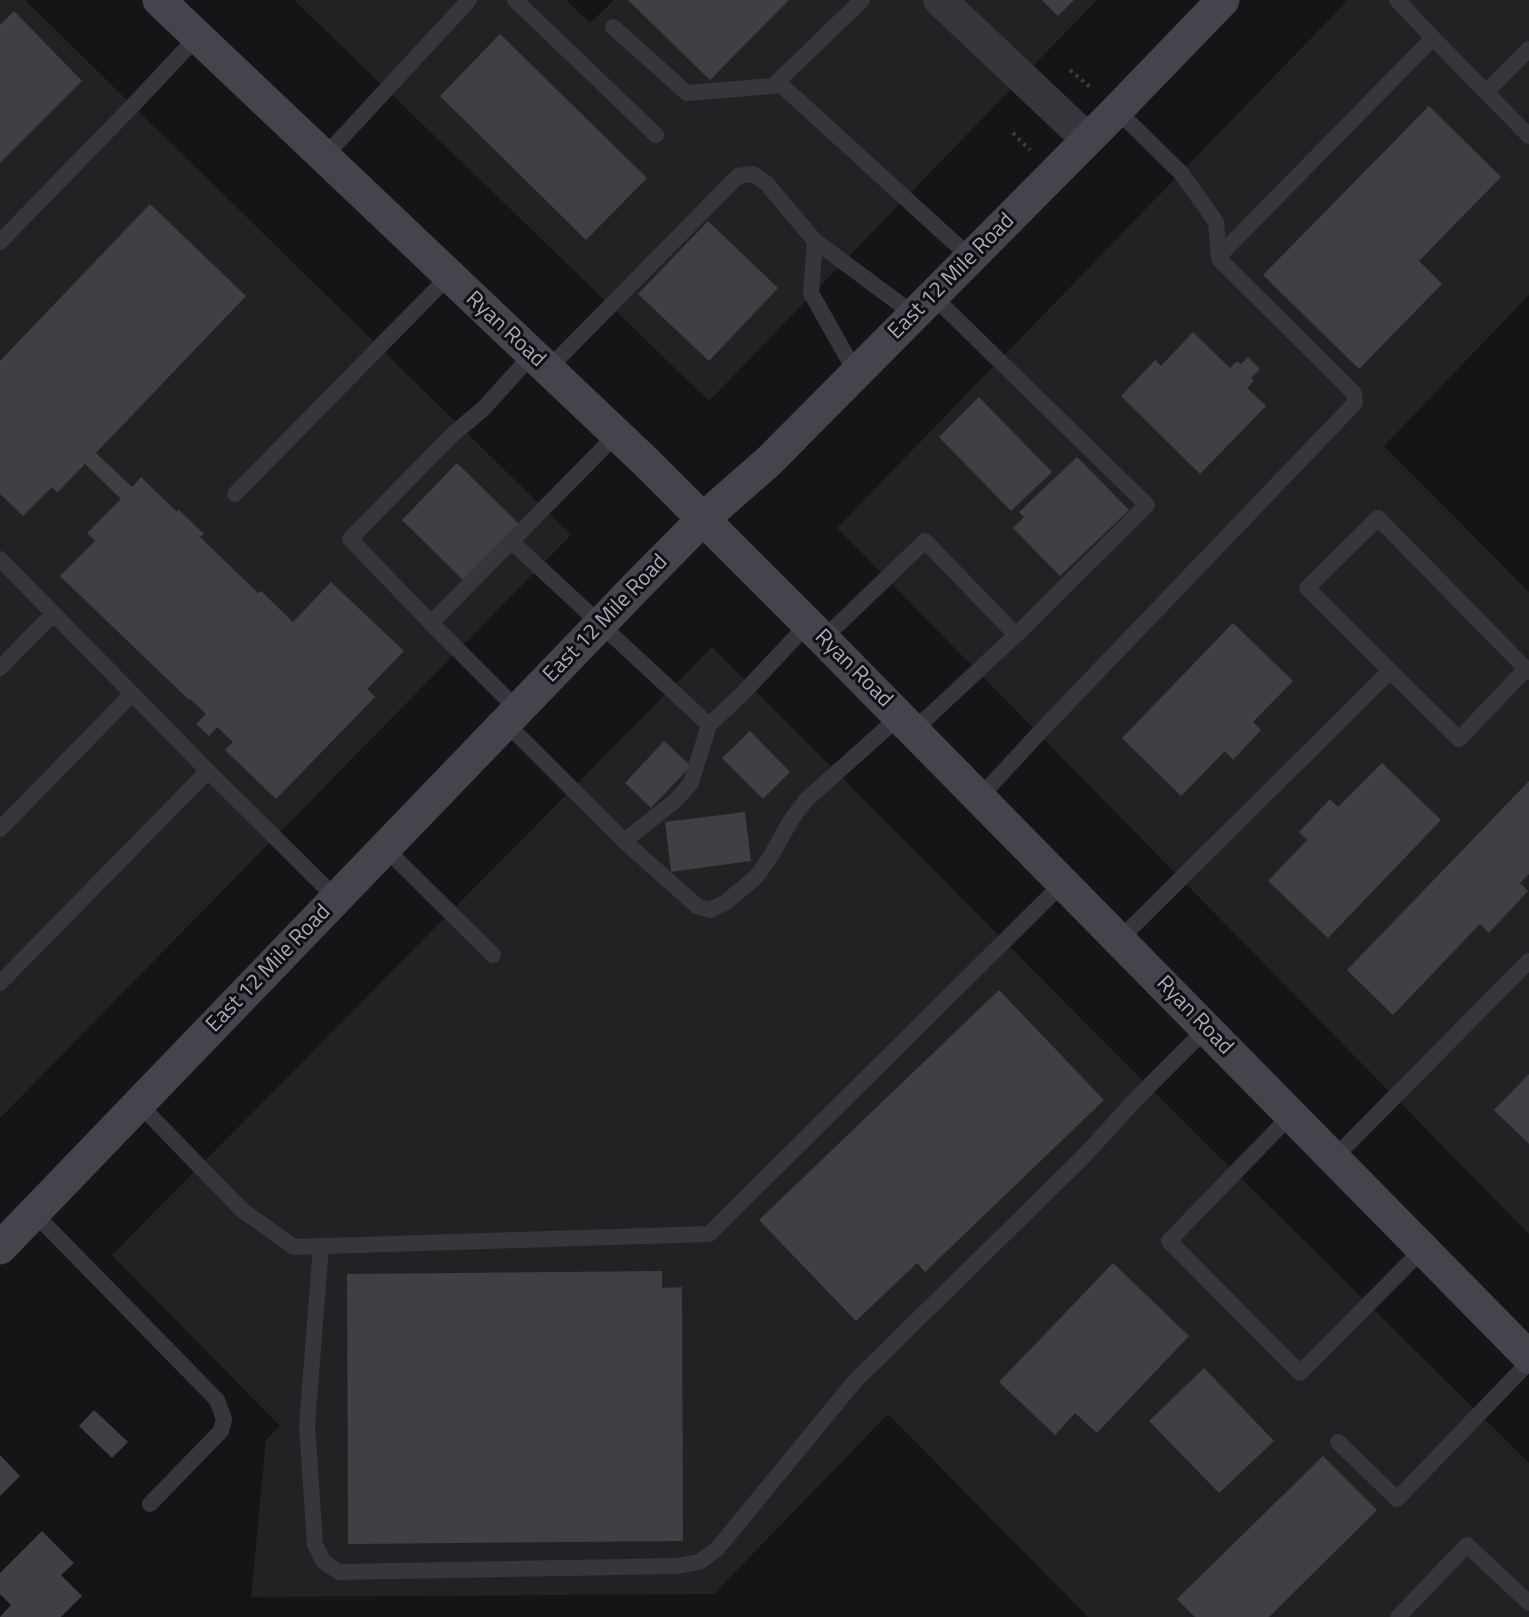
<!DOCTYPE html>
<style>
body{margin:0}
canvas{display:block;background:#151517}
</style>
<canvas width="1529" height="1617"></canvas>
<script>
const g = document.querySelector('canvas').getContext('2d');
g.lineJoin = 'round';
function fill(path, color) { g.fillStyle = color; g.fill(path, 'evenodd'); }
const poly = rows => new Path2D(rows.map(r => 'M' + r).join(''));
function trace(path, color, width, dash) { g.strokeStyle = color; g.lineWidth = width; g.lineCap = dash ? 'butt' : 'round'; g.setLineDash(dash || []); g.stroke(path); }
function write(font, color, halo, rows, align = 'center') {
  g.font = font + ' "Titillium Web",sans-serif'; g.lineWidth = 6; g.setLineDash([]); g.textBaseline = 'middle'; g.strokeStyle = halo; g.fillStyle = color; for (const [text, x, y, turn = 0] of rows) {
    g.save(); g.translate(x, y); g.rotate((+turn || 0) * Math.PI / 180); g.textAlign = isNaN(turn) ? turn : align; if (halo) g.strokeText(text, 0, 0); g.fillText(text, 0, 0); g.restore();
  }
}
const built = poly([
 [0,0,25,0,571,535,0,1118],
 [294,0,566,0,590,23,614,0,1097,0,709,401],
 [1348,0,1529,0,1529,295,1384,446,1529,592,1529,1234,837,528],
 [712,647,1177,1115,1529,1463,1529,1617,1088,1617,888,1414,714,1594,251,1597,266,1440,280,1426,112,1255]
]);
const building = poly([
 [628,0,789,0,710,80],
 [1042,0,1074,0,1058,16],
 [14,11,82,81,0,163,0,25],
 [500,34,647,178,586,240,440,96],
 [1429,106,1501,177,1419,261,1442,284,1359,369,1263,275],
 [150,204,246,296,96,453,132,487,141,477,177,512,178,509,204,534,200,537,258,593,261,591,293,622,331,582,404,651,367,689,375,697,276,799,225,750,233,742,217,727,209,736,196,724,206,714,190,699,189,700,60,576,95,541,87,533,121,499,85,464,57,493,52,487,23,516,0,494,0,361],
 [708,221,778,288,709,361,638,294],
 [1193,332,1230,368,1237,361,1241,364,1248,357,1260,369,1251,378,1254,381,1247,388,1266,406,1200,474,1121,396,1155,360,1161,366],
 [979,397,1052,472,1011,511,939,437],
 [1077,457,1129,510,1060,576,1013,528,1024,517,1019,512],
 [457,463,520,525,465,582,402,520],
 [1233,623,1293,681,1253,722,1261,730,1233,760,1225,751,1181,796,1122,738],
 [750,731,790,772,763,799,722,758],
 [664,741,691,766,651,808,625,783],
 [1382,763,1441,820,1328,938,1268,881,1307,840,1299,832,1330,799,1338,807],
 [1529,781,1529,874,1520,883,1528,891,1489,933,1480,924,1393,1015,1347,970],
 [745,812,751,861,671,872,665,822],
 [999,990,1104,1100,925,1272,917,1263,856,1321,759,1220],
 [1529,1074,1529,1144,1494,1110],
 [1113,1263,1189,1336,1097,1433,1075,1413,1055,1435,999,1382],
 [662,1271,662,1288,682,1287,683,1541,348,1544,347,1274],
 [1204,1368,1274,1441,1219,1493,1149,1421],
 [94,1410,128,1442,112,1458,79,1426],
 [0,1455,20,1476,0,1496],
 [1323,1456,1377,1510,1269,1617,1195,1617,1177,1599],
 [42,1531,74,1563,61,1575,82,1596,61,1617,0,1617,11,1605,0,1594,0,1573]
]);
const path = poly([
 [1070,70,1091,88],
 [1013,133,1030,150]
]);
const lane = poly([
 [515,0,656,135],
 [613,27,687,93,773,86,862,0],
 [1433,38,1529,136],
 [778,82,971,258],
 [1486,92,1529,49],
 [324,157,469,0],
 [815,241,811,293,856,373],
 [0,242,138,100,197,37],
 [1219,256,1433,38,1397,0],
 [532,355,483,409,452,435,350,539,431,623,616,435],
 [547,370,738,176,753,174,766,183,815,241,915,315],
 [235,494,449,276],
 [512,542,709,725],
 [0,559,208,771,337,899],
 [431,623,517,709],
 [823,639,925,541,1016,635],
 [0,668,53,614],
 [1390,671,1459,739,1526,669],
 [506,723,624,841,697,906,710,910,726,902,757,876,772,854,791,820,806,800,899,717],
 [913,731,1016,635,1147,505,933,296],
 [979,798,1039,733,1355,403,1354,393,1219,259,1216,222,1181,173,1117,110],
 [0,829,132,694],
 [624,841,675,801,691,783,709,725,742,694,808,624],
 [385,848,493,955],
 [1119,940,1390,671,1307,588,1378,518,1529,672],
 [0,983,208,771],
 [140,1105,242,1210,294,1247,709,1234,1063,883],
 [1291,1115,1169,1241,1300,1373,1423,1249],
 [1334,1158,1529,961],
 [34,1213,217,1400,224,1419,221,1431,150,1504],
 [321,1246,307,1425,315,1544,323,1561,339,1572,677,1566,699,1562,717,1549,855,1381,1083,1157,1137,1098,1206,1029],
 [1338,1442,1397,1499,1529,1362],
 [1398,1617,1467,1545,1529,1603]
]);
const street = poly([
 [940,0,1087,139]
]);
const secondary = poly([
 [159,0,647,463,823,639,1529,1357],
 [0,1248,636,587,703,519,769,461,1117,110,1223,0]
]);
const streetNames = [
 ["East 12 Mile Road",952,277,-45],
 ["Ryan Road",505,330,43],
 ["East 12 Mile Road",606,619,-46],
 ["Ryan Road",853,669,45],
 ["East 12 Mile Road",269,969,-46],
 ["Ryan Road",1194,1016,46]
];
fill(built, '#222124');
fill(building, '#403f44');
trace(path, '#3c3d43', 4, [3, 4.5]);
trace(lane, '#36373c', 16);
trace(street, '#36373c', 33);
trace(secondary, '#44454c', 33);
write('22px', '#a7aab7', '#101012', streetNames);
</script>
